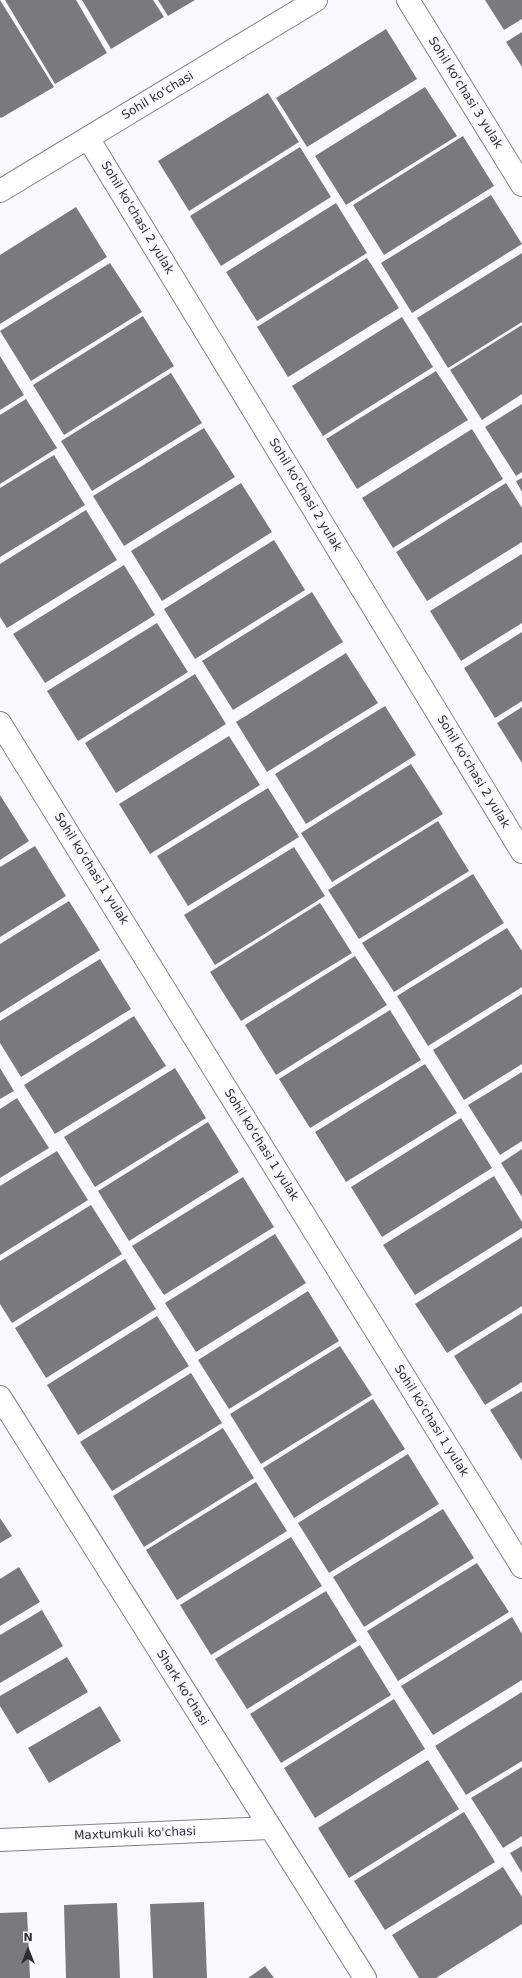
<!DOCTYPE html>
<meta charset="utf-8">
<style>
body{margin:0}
#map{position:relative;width:522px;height:1978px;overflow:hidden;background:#f9f8fe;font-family:"DejaVu Sans",sans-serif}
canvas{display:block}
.north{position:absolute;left:8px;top:1930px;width:40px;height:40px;-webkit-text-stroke:3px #f9f8fe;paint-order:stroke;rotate:0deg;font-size:11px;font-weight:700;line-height:16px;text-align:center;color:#2d2c2f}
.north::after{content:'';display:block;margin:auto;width:14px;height:18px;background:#2d2c2f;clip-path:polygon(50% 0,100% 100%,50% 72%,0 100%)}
</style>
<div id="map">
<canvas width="522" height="1978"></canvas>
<div class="north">N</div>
</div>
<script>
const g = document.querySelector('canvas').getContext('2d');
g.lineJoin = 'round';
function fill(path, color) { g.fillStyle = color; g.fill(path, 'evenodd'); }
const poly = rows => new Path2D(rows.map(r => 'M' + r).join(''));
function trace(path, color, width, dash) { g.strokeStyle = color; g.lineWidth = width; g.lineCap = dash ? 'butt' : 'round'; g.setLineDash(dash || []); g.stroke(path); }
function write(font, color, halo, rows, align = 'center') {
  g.font = font + ' "DejaVu Sans",sans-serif'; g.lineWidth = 3.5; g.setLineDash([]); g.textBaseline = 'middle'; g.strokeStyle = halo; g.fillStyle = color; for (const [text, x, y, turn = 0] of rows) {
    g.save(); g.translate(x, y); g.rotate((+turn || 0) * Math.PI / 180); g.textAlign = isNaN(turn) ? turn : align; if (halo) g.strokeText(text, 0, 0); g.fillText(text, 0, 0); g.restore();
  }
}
const building = poly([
 [0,0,54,87,1,118,0,117],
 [5,0,76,0,107,53,55,84],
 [82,0,153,0,164,17,111,49],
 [158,0,195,0,168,16],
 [485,0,522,0,522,19,504,30],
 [386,29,417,79,307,147,276,98],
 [522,32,522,67,506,42],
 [425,87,457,136,346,205,315,156],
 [268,93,299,142,189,211,158,161],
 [463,136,494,186,384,255,353,205],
 [300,147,331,197,221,266,190,216],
 [491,195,522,244,412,313,381,263],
 [336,203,367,253,257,321,226,272],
 [76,207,107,257,0,324,0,255],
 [522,253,522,322,448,368,417,318],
 [367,258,399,308,288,377,257,327],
 [110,263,142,312,31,381,0,331],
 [143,316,174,366,64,435,33,385],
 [402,317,433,367,323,436,292,386],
 [522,325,522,394,482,420,450,370],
 [0,356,24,395,0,410],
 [436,371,468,420,357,489,326,439],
 [171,373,202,423,92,491,61,441],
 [26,399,57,448,0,484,0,415],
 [522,404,522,472,516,476,485,427],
 [204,428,235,477,124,546,93,496],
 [472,429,503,479,393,548,362,498],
 [54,455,85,505,0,557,0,488],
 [522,478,522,492,516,481],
 [241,483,272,532,162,601,131,551],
 [506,483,522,508,522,542,427,601,396,552],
 [86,510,117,560,7,628,0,617,0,564],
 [274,540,305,590,195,659,164,609],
 [522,554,522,623,461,661,430,611],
 [124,565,155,615,45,683,13,634],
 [312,592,343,642,233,710,202,661],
 [157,623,188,672,78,741,47,691],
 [522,632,522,701,495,718,464,668],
 [346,653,378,703,267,772,236,722],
 [195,674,226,724,116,793,85,743],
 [385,706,416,755,306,824,275,774],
 [522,707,522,763,497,723],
 [229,736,260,785,150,854,119,804],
 [411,764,443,814,332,882,301,833],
 [268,788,299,837,188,906,157,856],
 [0,795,29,841,0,860],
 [438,821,469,871,359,939,328,890],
 [35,846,66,896,0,937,0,867],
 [294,847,325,896,215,965,184,915],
 [473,874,504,923,394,992,362,943],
 [69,901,100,950,0,1013,0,944],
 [320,903,352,953,241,1021,210,972],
 [507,928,522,951,522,987,428,1046,397,996],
 [355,956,387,1005,276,1075,245,1025],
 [100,959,131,1009,21,1077,0,1043,0,1021],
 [522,994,522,1064,464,1100,433,1050],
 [390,1010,421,1060,310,1128,279,1079],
 [134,1016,166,1066,55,1134,24,1085],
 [425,1064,457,1113,346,1182,315,1132],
 [0,1068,14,1091,0,1099],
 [175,1068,206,1118,95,1187,64,1137],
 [522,1072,522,1141,500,1155,468,1105],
 [17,1098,49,1148,0,1178,0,1109],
 [461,1118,492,1168,382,1237,351,1187],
 [208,1122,239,1172,129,1241,98,1191],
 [522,1149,522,1197,501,1163],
 [57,1151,88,1200,0,1255,0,1186],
 [494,1176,522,1222,522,1228,415,1295,383,1245],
 [243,1177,274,1227,164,1295,132,1246],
 [91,1205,122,1254,12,1323,0,1304,0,1261],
 [275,1234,306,1283,196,1352,165,1303],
 [522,1237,522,1306,447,1353,415,1304],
 [125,1259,156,1309,46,1378,15,1328],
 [308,1291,339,1341,229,1409,198,1360],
 [522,1313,522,1382,485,1405,454,1356],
 [157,1316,189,1366,78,1435,47,1385],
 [340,1346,372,1395,261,1464,230,1414],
 [191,1373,222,1423,112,1491,80,1442],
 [522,1391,522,1461,490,1410],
 [373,1399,405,1449,294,1518,263,1468],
 [223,1428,254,1478,144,1547,113,1496],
 [408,1454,439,1504,329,1573,298,1523],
 [256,1482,287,1531,177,1600,146,1550],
 [443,1509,474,1558,364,1627,333,1577],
 [0,1518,12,1536,0,1543],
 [291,1537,322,1586,211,1655,180,1605],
 [477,1563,509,1612,398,1681,367,1631],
 [19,1567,40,1602,0,1626,0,1579],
 [326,1591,357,1641,247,1709,215,1659],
 [42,1610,63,1646,0,1683,0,1635],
 [512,1617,522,1634,522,1680,433,1735,401,1686],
 [360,1645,391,1695,281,1763,250,1714],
 [67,1657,88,1692,17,1734,0,1706,0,1696],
 [522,1692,522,1761,466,1795,435,1746],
 [394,1699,425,1749,315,1818,284,1768],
 [100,1706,121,1741,49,1783,28,1748],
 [428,1760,459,1809,349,1878,318,1828],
 [522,1767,522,1836,503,1848,471,1798],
 [464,1812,495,1862,385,1930,354,1881],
 [522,1846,522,1873,510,1853],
 [503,1867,522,1897,522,1924,436,1978,419,1978,392,1935],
 [204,1902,207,1978,153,1978,150,1904],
 [117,1903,120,1978,66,1978,64,1905],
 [27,1912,30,1978,0,1978,0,1913],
 [265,1966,274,1978,248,1978]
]);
const street = poly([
 [408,0,522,185],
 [88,138,522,852],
 [0,191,316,0],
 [0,723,522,1567],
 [0,1397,365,1978],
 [0,1840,269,1828]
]);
const streetNames = [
 ["Sohil ko'chasi 3 yulak",465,93,58],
 ["Sohil ko'chasi",158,96,-31],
 ["Sohil ko'chasi 2 yulak",137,218,59],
 ["Sohil ko'chasi 2 yulak",305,495,59],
 ["Sohil ko'chasi 2 yulak",473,772,59],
 ["Sohil ko'chasi 1 yulak",91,869,58],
 ["Sohil ko'chasi 1 yulak",261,1145,58],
 ["Sohil ko'chasi 1 yulak",431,1421,58],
 ["Shark ko'chasi",182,1688,58],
 ["Mаxtumkuli ko'chasi",135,1834,-2]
];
fill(building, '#79797e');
trace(street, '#828187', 24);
trace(street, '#fff', 22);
write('12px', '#2d2c2f', '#f9f8fe', streetNames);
</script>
